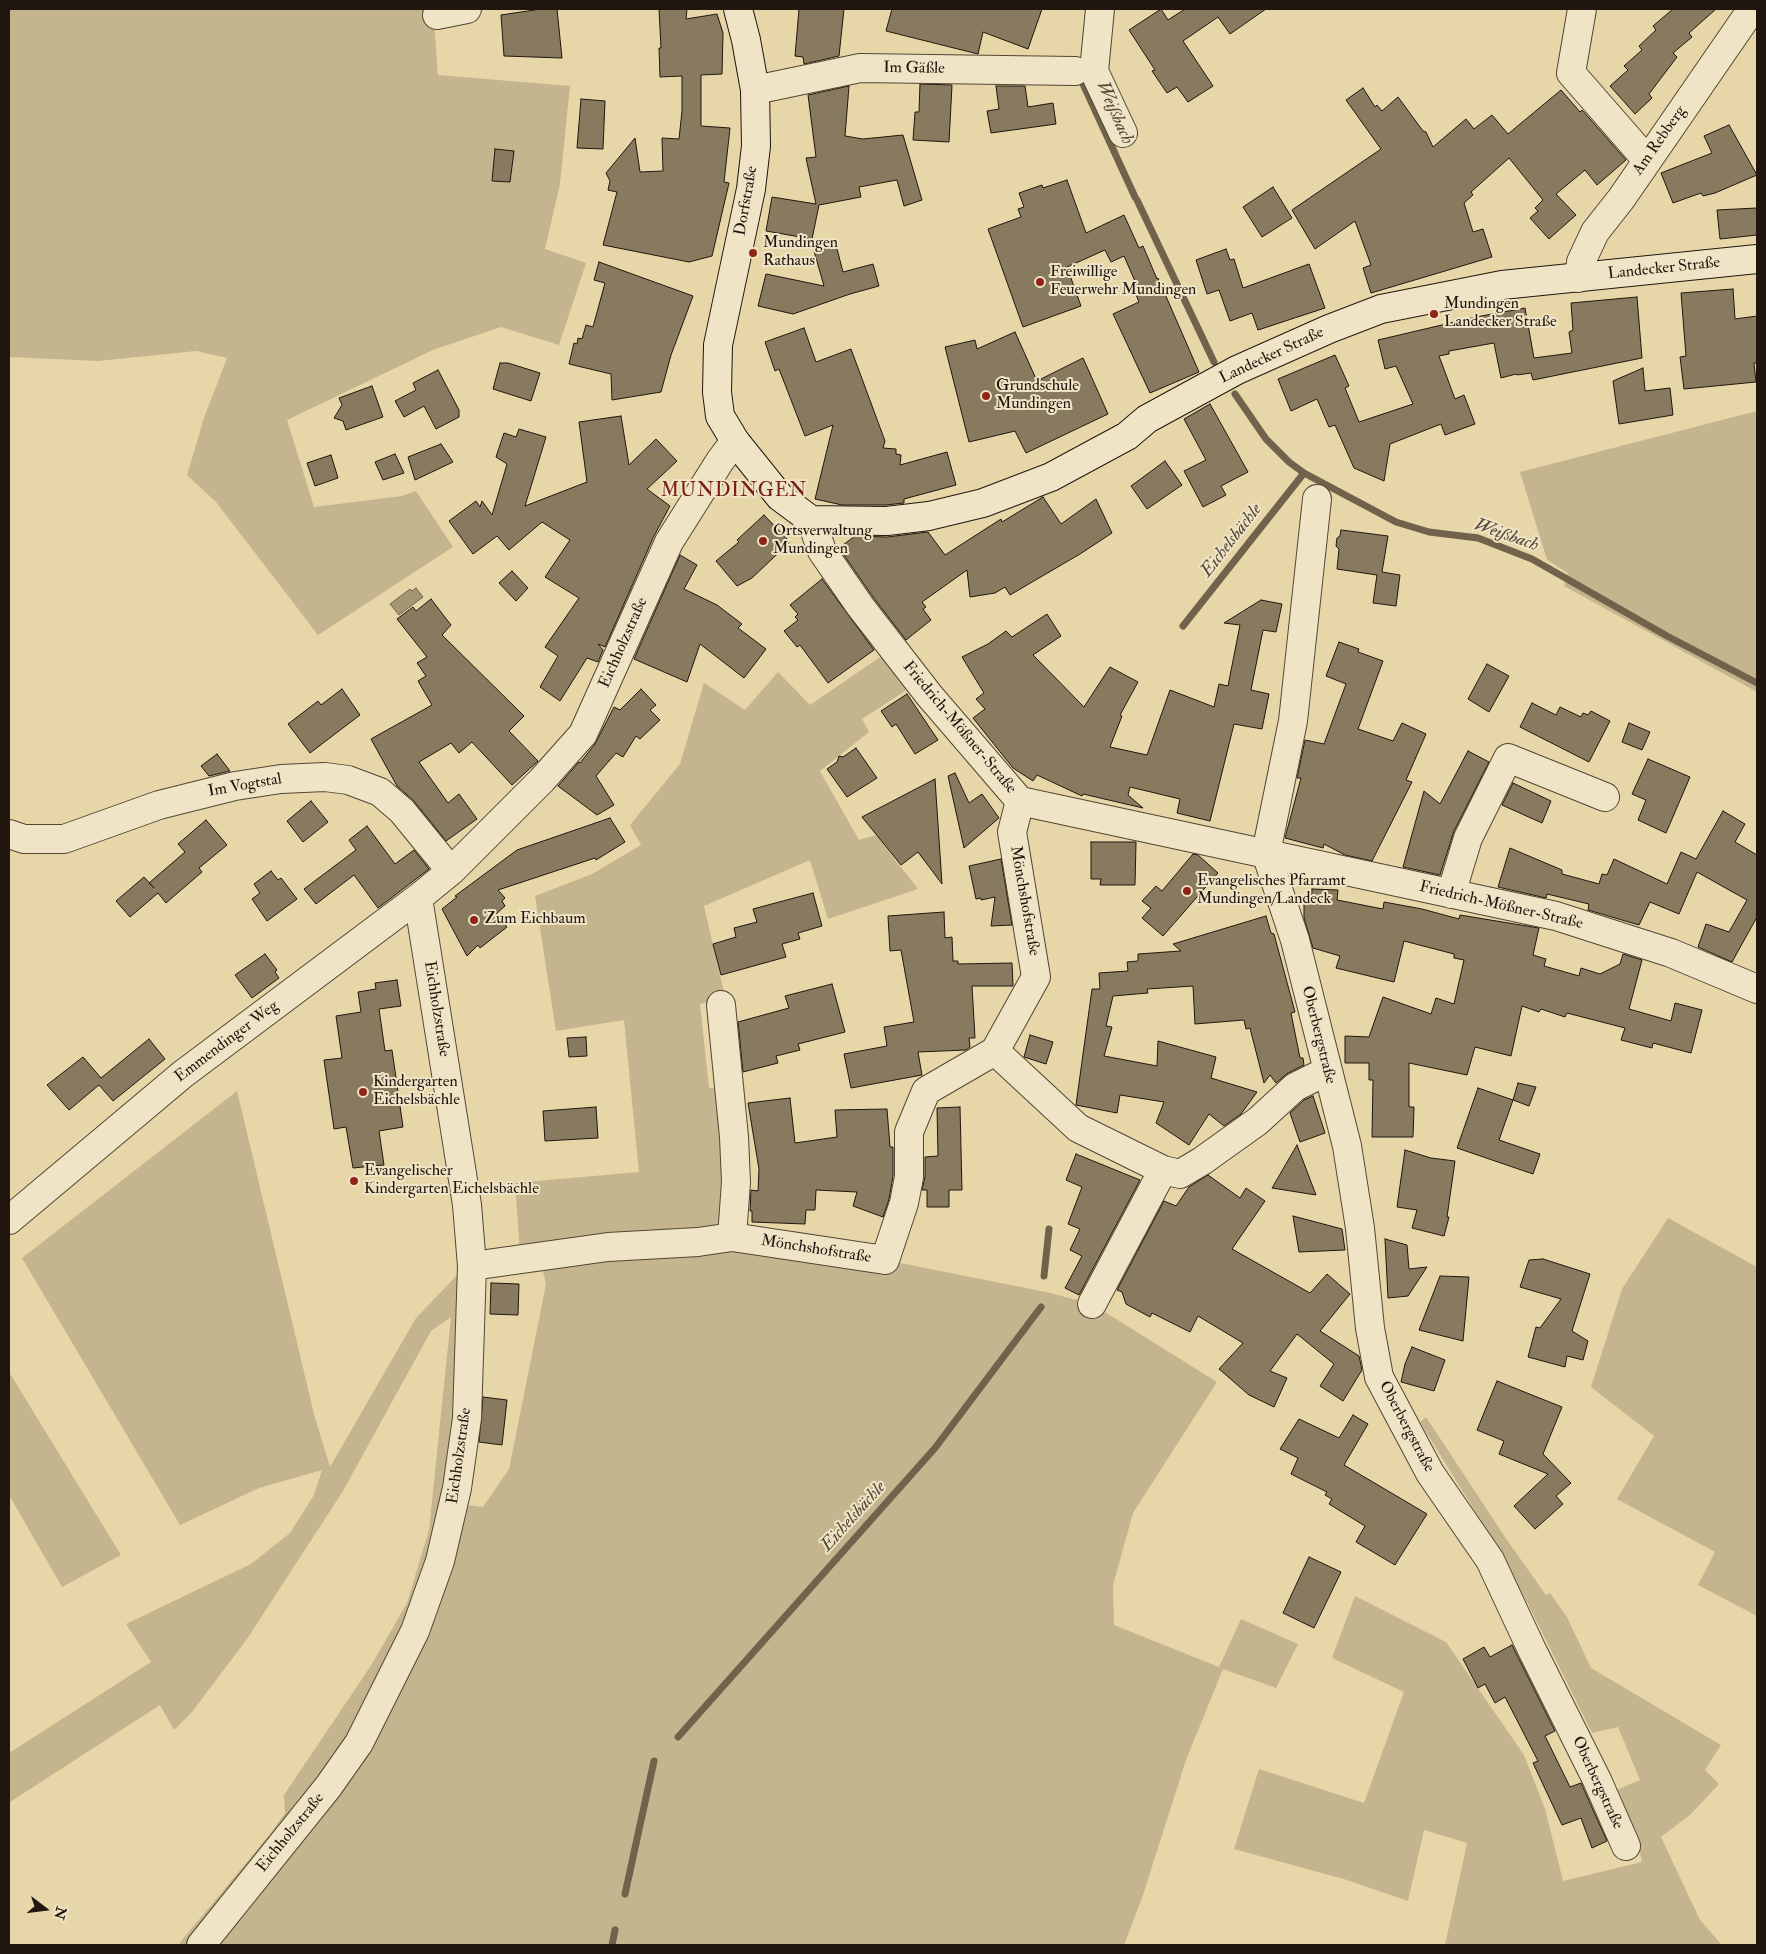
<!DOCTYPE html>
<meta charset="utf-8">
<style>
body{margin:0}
#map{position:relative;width:1766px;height:1954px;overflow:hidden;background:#e7d6a8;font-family:"IM FELL Double Pica",serif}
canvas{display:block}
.frame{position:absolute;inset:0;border:10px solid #21160e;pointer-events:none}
.north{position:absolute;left:20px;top:1884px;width:50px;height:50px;-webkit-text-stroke:4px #efe4c6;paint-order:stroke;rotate:105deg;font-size:14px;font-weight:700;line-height:20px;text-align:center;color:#21160e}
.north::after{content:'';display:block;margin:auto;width:18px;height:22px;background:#21160e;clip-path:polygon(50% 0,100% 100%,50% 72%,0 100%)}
</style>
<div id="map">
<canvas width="1766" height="1954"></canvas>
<div class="frame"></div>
<div class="north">N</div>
</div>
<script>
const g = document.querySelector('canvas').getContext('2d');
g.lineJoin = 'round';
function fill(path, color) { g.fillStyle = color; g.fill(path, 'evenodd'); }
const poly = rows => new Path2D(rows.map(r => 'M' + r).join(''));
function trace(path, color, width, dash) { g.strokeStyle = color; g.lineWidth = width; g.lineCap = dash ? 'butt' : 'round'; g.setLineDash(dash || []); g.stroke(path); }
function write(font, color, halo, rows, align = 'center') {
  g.font = font + ' "IM FELL Double Pica",serif'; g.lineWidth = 4; g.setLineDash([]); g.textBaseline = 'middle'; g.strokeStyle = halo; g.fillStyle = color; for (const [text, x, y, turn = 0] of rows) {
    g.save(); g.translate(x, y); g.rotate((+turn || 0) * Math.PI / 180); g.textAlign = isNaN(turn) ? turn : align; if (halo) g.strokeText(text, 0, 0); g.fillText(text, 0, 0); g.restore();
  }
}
const green = poly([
 [9,9,433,9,438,75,570,86,560,184,545,249,586,263,559,345,501,327,433,350,287,420,314,507,402,496,416,491,453,547,318,635,216,502,187,475,204,418,227,358,196,351,98,361,9,357],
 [1757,411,1757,692,1564,586,1568,573,1547,560,1520,472],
 [886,653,911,687,862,719,869,732,820,771,859,840,876,835,918,889,828,919,810,860,704,906,725,997,700,1004,709,1088,724,1088,726,1238,885,1260,1046,1292,1092,1304,1217,1382,1133,1513,1113,1585,1114,1625,1219,1667,1241,1619,1298,1644,1276,1688,1223,1669,1186,1760,1142,1898,1124,1945,178,1945,270,1834,285,1813,284,1795,372,1664,407,1603,429,1530,451,1317,431,1331,343,1491,247,1639,192,1712,174,1730,160,1705,10,1802,9,1800,9,1753,151,1662,126,1624,251,1564,290,1533,314,1495,322,1470,259,1488,180,1525,22,1258,237,1091,314,1414,330,1467,416,1318,462,1270,449,1503,483,1507,509,1469,546,1284,538,1251,520,1253,515,1183,639,1172,624,1020,556,1031,535,896,592,874,641,845,630,825,680,764,704,683,745,710,778,672,810,705],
 [1668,1218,1757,1267,1757,1616,1698,1585,1715,1552,1617,1499,1654,1436,1591,1387,1622,1289],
 [9,1372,121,1555,62,1587,9,1495],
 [1426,1417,1507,1540,1546,1595,1550,1593,1567,1617,1591,1668,1721,1745,1705,1770,1719,1784,1691,1814,1661,1837,1700,1920,1722,1945,1445,1945,1467,1843,1424,1830,1408,1901,1347,1880,1234,1849,1259,1769,1364,1803,1404,1692,1332,1658,1355,1596,1446,1642,1524,1755,1545,1809,1563,1881,1642,1862,1636,1833,1614,1791,1640,1780,1618,1727,1592,1733,1528,1604,1492,1539,1420,1422]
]);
const water = poly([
 [416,588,423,597,399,615,390,604,410,589,412,591,416,588]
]);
const stream = poly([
 [1083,74,1083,84,1135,197],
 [1137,200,1214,362],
 [1235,394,1266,439,1289,462,1304,473,1396,522,1429,532,1478,538,1532,559,1667,636,1757,683],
 [1183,626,1304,473],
 [1044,1276,1049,1229],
 [678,1737,935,1448,1041,1307],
 [625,1894,654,1761],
 [612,1945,615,1930]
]);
const building = poly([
 [541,9,557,9,562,58,504,56,501,15,541,9],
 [659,9,687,9,686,19,717,14,723,33,722,74,701,75,701,126,730,128,724,182,729,183,712,256,689,262,603,245,617,192,608,190,610,181,606,173,635,138,640,172,663,171,662,138,679,139,682,111,682,76,660,77,659,48,661,48,659,9],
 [799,9,844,9,839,56,804,64,803,57,795,56,799,9],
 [892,9,1042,9,1028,49,983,32,978,54,886,31,892,9],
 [1161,9,1168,20,1185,9,1266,9,1230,34,1218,17,1183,41,1213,86,1188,102,1177,87,1167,93,1152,71,1155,70,1129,30,1161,9],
 [1673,9,1716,9,1689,33,1692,37,1673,53,1677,57,1649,94,1652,98,1635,114,1610,86,1628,70,1624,66,1642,50,1639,46,1656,30,1653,26,1673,9],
 [920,84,952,85,949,142,913,140,915,112,919,112,920,84],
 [849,86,845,136,863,139,903,135,922,200,904,206,897,180,859,187,861,197,819,205,812,239,766,231,772,197,816,204,806,158,816,157,808,95,849,86],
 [996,86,1025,86,1028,107,1053,103,1056,124,991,133,987,111,999,109,996,86],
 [1363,88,1375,107,1377,105,1382,111,1398,97,1423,131,1426,132,1433,147,1466,119,1474,129,1492,115,1508,134,1561,90,1580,112,1582,110,1626,160,1597,185,1585,170,1556,194,1576,215,1549,239,1530,218,1538,211,1535,208,1543,200,1509,158,1471,192,1473,195,1464,203,1473,232,1483,229,1492,257,1371,293,1363,268,1371,265,1355,221,1315,249,1292,210,1381,149,1346,100,1363,88],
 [581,99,605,101,603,149,577,148,581,99],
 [1729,125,1757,175,1715,193,1703,196,1701,193,1673,203,1661,173,1712,153,1704,136,1729,125],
 [495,149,514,151,510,182,492,181,495,149],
 [1067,180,1086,233,1124,215,1139,248,1143,246,1157,279,1158,278,1199,372,1150,393,1113,314,1139,302,1134,290,1138,288,1124,256,1111,262,1105,250,1067,267,1081,306,1023,327,988,229,1021,217,1018,209,1024,207,1019,193,1042,185,1043,188,1067,180],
 [1273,187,1292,218,1262,237,1243,207,1273,187],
 [1757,208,1757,235,1720,239,1717,210,1757,208],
 [836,245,843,272,873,264,879,286,850,294,793,314,758,306,766,274,824,286,814,251,836,245],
 [1226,249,1230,260,1234,259,1243,288,1309,264,1325,308,1258,330,1252,313,1230,321,1219,290,1207,294,1196,260,1226,249],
 [599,262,693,296,671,355,661,392,612,400,611,374,569,364,574,343,577,344,578,338,582,339,586,325,593,327,605,283,594,280,599,262],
 [1733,289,1735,319,1757,316,1757,363,1754,363,1756,382,1684,389,1680,357,1686,356,1681,293,1733,289],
 [1637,297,1642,358,1533,380,1531,373,1517,375,1516,374,1501,378,1494,343,1449,351,1449,354,1439,356,1455,399,1464,395,1475,424,1445,435,1441,424,1390,444,1384,481,1354,468,1335,425,1329,427,1317,399,1291,411,1278,379,1335,355,1349,386,1345,388,1359,422,1413,404,1396,366,1385,369,1378,340,1476,317,1525,308,1534,358,1572,353,1569,332,1573,330,1571,303,1637,297],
 [804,328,816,362,851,349,885,441,883,448,896,449,896,454,901,455,900,465,947,452,956,485,904,499,904,503,886,505,842,505,815,499,833,425,805,436,779,369,775,371,765,342,804,328],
 [1015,332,1037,381,1083,358,1108,414,1026,453,1015,431,969,442,945,347,975,340,977,349,1015,332],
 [500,363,508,363,540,373,531,401,493,389,500,363],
 [1643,368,1645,391,1670,388,1673,415,1619,424,1613,381,1643,368],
 [438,370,459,410,459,417,436,429,424,406,404,417,395,401,416,390,413,383,438,370],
 [372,386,383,417,346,430,343,421,334,418,342,405,339,398,372,386],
 [1210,404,1248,472,1221,486,1226,495,1203,507,1184,471,1206,460,1184,419,1210,404],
 [621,416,629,465,656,439,677,461,647,489,670,506,653,538,605,647,598,644,603,650,598,662,587,658,560,701,540,687,558,656,545,647,579,598,545,577,570,540,542,522,509,550,497,536,473,554,449,521,476,501,480,507,482,501,492,515,507,464,496,457,504,433,516,437,519,429,546,437,525,506,587,482,579,422,621,416],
 [441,444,453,462,415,480,408,457,441,444],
 [395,454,404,473,383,480,375,462,395,454],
 [331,455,338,478,315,486,307,463,331,455],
 [1165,461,1182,485,1147,509,1131,486,1165,461],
 [1043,497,1061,524,1096,499,1112,533,1080,554,1010,595,1005,587,995,593,970,597,967,570,922,602,926,607,923,609,931,620,906,640,873,597,839,548,855,536,887,537,928,532,945,555,1001,519,1002,522,1043,497],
 [764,515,790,542,752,578,737,586,716,561,739,542,737,540,764,515],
 [1341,530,1388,536,1382,572,1400,575,1396,606,1373,603,1377,575,1337,569,1339,549,1336,546,1337,538,1340,536,1341,530],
 [680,555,697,565,684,589,717,605,742,624,738,628,766,649,744,678,700,644,687,682,634,659,680,555],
 [512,571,528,588,516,601,499,583,512,571],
 [822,579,874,650,828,683,800,645,797,647,784,631,798,620,795,617,798,614,790,605,822,579],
 [431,599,451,625,442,635,524,716,509,731,538,761,512,785,472,742,459,753,451,743,419,762,448,803,459,794,477,819,446,841,414,801,397,786,371,739,432,705,418,681,426,676,417,663,427,657,397,619,413,607,416,611,431,599],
 [1261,600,1282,604,1276,632,1263,630,1251,690,1269,694,1262,729,1234,724,1210,821,1177,813,1180,799,1130,787,1128,795,1143,808,1083,794,1082,796,1037,775,1033,781,1013,768,973,718,985,709,976,699,984,693,962,657,988,644,1006,631,1012,637,1047,614,1061,636,1033,655,1084,707,1110,667,1138,682,1120,715,1122,716,1110,747,1147,755,1170,690,1214,707,1219,684,1228,686,1240,625,1224,623,1261,600],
 [1339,642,1359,649,1358,652,1383,661,1358,729,1393,741,1402,723,1426,734,1406,780,1412,782,1372,861,1345,855,1324,844,1323,848,1285,838,1301,778,1297,778,1305,740,1324,744,1346,684,1326,676,1339,642],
 [1487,664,1509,676,1489,712,1468,699,1487,664],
 [342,689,360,715,310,753,288,724,318,701,321,705,342,689],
 [641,689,656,705,650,710,660,720,640,739,636,736,623,757,616,753,596,776,614,805,597,815,558,786,579,762,580,763,595,744,614,707,620,710,641,689],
 [907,694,938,740,915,754,896,724,892,727,881,711,907,694],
 [1532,703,1556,715,1560,707,1581,717,1583,713,1588,715,1591,711,1610,721,1589,762,1520,727,1532,703],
 [1629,723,1650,732,1642,750,1622,742,1629,723],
 [856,748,877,778,847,797,827,769,837,762,839,756,843,757,856,748],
 [1468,751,1489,762,1454,831,1440,875,1403,867,1424,791,1440,804,1468,751],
 [217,754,230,771,209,776,201,766,217,754],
 [1648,759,1690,777,1666,833,1638,820,1646,800,1632,794,1648,759],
 [955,773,969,803,982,794,999,818,964,848,948,776,955,773],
 [935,779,942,884,918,852,901,865,862,817,935,779],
 [1513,783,1551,801,1542,823,1502,805,1513,783],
 [311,801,328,822,303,842,287,821,311,801],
 [1723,811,1745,824,1735,842,1757,855,1757,917,1732,962,1698,947,1706,924,1729,932,1747,900,1697,872,1679,914,1650,902,1639,925,1588,910,1589,904,1547,894,1546,898,1498,887,1510,848,1562,870,1562,874,1599,884,1602,874,1607,875,1614,859,1667,884,1681,852,1696,859,1723,811],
 [610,818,625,842,596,860,595,858,498,890,505,898,502,901,505,906,496,914,507,927,480,948,478,945,467,956,442,909,457,897,455,896,517,850,610,818],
 [206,820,227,845,199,868,202,872,166,903,158,893,130,917,116,901,144,877,154,888,149,883,185,852,178,844,206,820],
 [367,826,395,864,414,850,429,869,378,908,354,875,316,904,304,889,356,850,349,840,367,826],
 [1091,842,1136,842,1135,885,1100,885,1101,879,1091,879,1091,842],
 [1193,854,1198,855,1218,873,1163,936,1142,918,1151,908,1142,901,1156,886,1162,891,1193,854],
 [1001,859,1012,925,991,926,995,897,981,900,981,898,976,899,969,866,1001,859],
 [271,871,278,880,281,878,297,899,267,921,252,899,260,893,254,884,271,871],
 [1312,889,1338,890,1337,900,1383,909,1384,902,1422,909,1459,919,1460,915,1539,928,1533,955,1546,959,1544,966,1579,976,1581,968,1600,974,1620,964,1623,954,1642,960,1629,1009,1671,1021,1675,1003,1702,1010,1691,1053,1653,1043,1652,1048,1621,1040,1625,1028,1567,1013,1565,1017,1541,1009,1539,1012,1522,1006,1511,1056,1475,1047,1467,1075,1409,1063,1409,1107,1414,1107,1413,1137,1372,1137,1373,1080,1369,1080,1369,1063,1345,1063,1345,1036,1369,1037,1383,997,1431,1014,1436,998,1454,1004,1464,960,1454,958,1454,954,1404,941,1394,982,1336,968,1340,956,1313,948,1304,918,1304,903,1311,903,1312,889],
 [813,893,822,926,798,933,800,939,782,944,786,957,721,975,713,944,736,937,734,928,757,922,753,909,813,893],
 [944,912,945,938,952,937,953,961,958,961,958,964,1012,963,1013,986,972,986,975,1038,969,1038,970,1047,966,1050,918,1052,922,1075,851,1088,844,1054,887,1046,884,1027,914,1022,901,950,890,951,888,916,944,912],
 [1266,916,1271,933,1274,934,1295,1012,1291,1013,1300,1058,1303,1058,1304,1065,1288,1073,1276,1083,1270,1075,1264,1083,1250,1028,1246,1029,1244,1020,1195,1024,1193,986,1147,989,1148,993,1113,996,1106,1026,1112,1027,1104,1056,1157,1066,1158,1041,1216,1057,1211,1078,1257,1092,1241,1114,1224,1126,1209,1114,1189,1145,1156,1123,1164,1102,1120,1095,1117,1113,1076,1105,1092,989,1100,989,1099,973,1128,971,1127,962,1138,961,1138,954,1181,951,1173,944,1266,916],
 [265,954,277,970,275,972,279,978,252,998,235,975,265,954],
 [397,980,401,1006,379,1009,385,1051,392,1050,403,1127,379,1131,384,1165,353,1168,346,1127,334,1129,324,1060,342,1058,336,1016,361,1012,358,992,376,989,375,983,397,980],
 [832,984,845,1032,798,1044,800,1050,776,1056,778,1063,743,1072,738,1022,789,1008,785,996,832,984],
 [1030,1035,1053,1042,1046,1064,1024,1057,1030,1035],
 [586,1037,587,1056,569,1057,567,1038,586,1037],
 [149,1039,165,1059,113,1101,99,1085,69,1110,47,1085,83,1057,101,1078,149,1039],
 [1518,1083,1536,1087,1529,1106,1513,1100,1518,1083],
 [1478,1088,1513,1100,1499,1140,1540,1154,1533,1174,1457,1148,1478,1088],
 [1313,1096,1325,1133,1300,1142,1290,1113,1304,1100,1313,1096],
 [790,1098,795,1143,837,1137,835,1110,887,1109,890,1147,893,1147,893,1176,889,1199,883,1217,853,1206,857,1192,816,1190,815,1210,806,1210,805,1224,752,1222,752,1211,750,1211,751,1190,758,1191,759,1169,748,1103,790,1098],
 [596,1107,598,1138,545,1141,543,1111,596,1107],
 [960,1107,962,1190,949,1190,949,1207,927,1207,927,1190,922,1190,925,1177,925,1157,938,1156,937,1108,960,1107],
 [1297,1145,1316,1195,1272,1188,1297,1145],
 [1405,1150,1431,1158,1455,1161,1447,1217,1449,1217,1444,1236,1412,1228,1417,1210,1397,1207,1405,1150],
 [1076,1154,1140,1180,1079,1295,1065,1288,1082,1256,1070,1250,1080,1229,1068,1224,1082,1187,1066,1180,1076,1154],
 [1208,1175,1240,1198,1246,1188,1265,1201,1232,1249,1310,1293,1327,1274,1350,1294,1320,1331,1359,1356,1362,1370,1343,1401,1320,1386,1334,1364,1297,1334,1270,1371,1287,1378,1274,1407,1249,1395,1219,1369,1243,1343,1198,1316,1190,1332,1152,1313,1150,1317,1126,1304,1122,1292,1117,1290,1164,1201,1176,1206,1189,1187,1208,1175],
 [1293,1216,1342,1229,1345,1250,1299,1252,1293,1216],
 [1385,1239,1407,1245,1409,1269,1427,1267,1408,1296,1388,1298,1385,1239],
 [1543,1259,1590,1274,1572,1331,1588,1341,1583,1360,1567,1356,1565,1367,1528,1357,1536,1327,1540,1328,1561,1299,1520,1287,1529,1260,1543,1259],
 [1440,1276,1469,1277,1463,1341,1419,1330,1440,1276],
 [491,1283,519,1284,518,1315,490,1314,491,1283],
 [1412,1347,1445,1360,1434,1391,1401,1382,1405,1364,1412,1347],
 [1497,1381,1562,1407,1543,1454,1571,1483,1556,1496,1563,1504,1535,1529,1514,1506,1548,1474,1499,1454,1504,1441,1477,1430,1497,1381],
 [483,1397,507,1400,502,1445,479,1442,483,1397],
 [1353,1415,1368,1424,1344,1465,1427,1514,1395,1565,1356,1542,1365,1526,1329,1504,1332,1499,1325,1495,1327,1492,1291,1474,1298,1458,1280,1449,1299,1419,1339,1438,1353,1415],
 [1309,1557,1341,1572,1314,1628,1283,1613,1309,1557],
 [1512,1645,1555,1731,1545,1736,1570,1787,1581,1783,1607,1841,1592,1848,1581,1818,1562,1825,1533,1763,1538,1761,1505,1697,1495,1703,1485,1684,1478,1688,1463,1659,1484,1647,1490,1657,1512,1645]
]);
const street = poly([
 [1100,9,1094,71,1123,133],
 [1582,9,1571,73,1646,159],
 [437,15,467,9],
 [755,90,860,68,1075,71],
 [1579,278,1581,262,1595,232,1621,199,1752,9],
 [1317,499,1293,721,1266,853,1295,940,1347,1146,1360,1228,1370,1328,1379,1377,1430,1473,1490,1560,1532,1650,1597,1780,1626,1846],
 [811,520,822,551,860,606,929,695,1020,801,1556,916,1671,953,1757,989],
 [9,834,24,839,64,839,159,805,235,786,281,779,325,777,348,780,380,792,402,811,451,871],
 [1451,894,1468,838,1508,758,1605,797],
 [721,1005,734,1137,736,1182,732,1237],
 [995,1051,1078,1128,1163,1170,1180,1174,1202,1161,1258,1121,1295,1087,1327,1071],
 [9,1220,183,1074,418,898,451,871,542,780,583,734,669,542,720,461,735,441],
 [472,1266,608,1247,698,1242,732,1237,885,1260,904,1203,909,1177,909,1132,926,1091,995,1051,1036,977,1012,832,1020,801],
 [1092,1304,1163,1170],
 [201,1945,328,1787,359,1743,415,1631,440,1561,457,1488,467,1418,472,1266,467,1205,418,898]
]);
const secondary = poly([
 [738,9,746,40,755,90,756,146,751,189,718,345,717,392,720,416,735,441,780,497,811,520,887,521,929,516,983,503,1051,477,1127,436,1147,419,1237,370,1329,329,1381,309,1502,285,1757,259]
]);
const markers = [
 [753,253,5,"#8f2418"],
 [1040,282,5,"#8f2418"],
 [1434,314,5,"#8f2418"],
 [986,396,5,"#8f2418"],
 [763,541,5,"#8f2418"],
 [1187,891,5,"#8f2418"],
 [474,920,5,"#8f2418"],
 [363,1092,5,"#8f2418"],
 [354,1181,5,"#8f2418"]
];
const streetNames = [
 ["Im Gäßle",914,69,1],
 ["Am Rebberg",1660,141,-55],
 ["Dorfstraße",747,201,-80],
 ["Landecker Straße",1664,269,-6],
 ["Landecker Straße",1272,356,-25],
 ["Eichholzstraße",624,643,-66],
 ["Friedrich-Mößner-Straße",959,728,50],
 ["Im Vogtstal",245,786,-10],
 ["Mönchshofstraße",1024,901,80],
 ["Friedrich-Mößner-Straße",1501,906,13],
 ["Eichholzstraße",436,1009,81],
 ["Oberbergstraße",1318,1035,76],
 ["Emmendinger Weg",227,1042,-37],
 ["Mönchshofstraße",816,1250,9],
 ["Oberbergstraße",1406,1427,62],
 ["Eichholzstraße",460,1456,-82],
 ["Oberbergstraße",1597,1783,65],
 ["Eichholzstraße",291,1833,-51]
];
const poiNames = [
 ["Mundingen",763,244],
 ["Rathaus",763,262],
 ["Freiwillige",1050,273],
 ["Feuerwehr Mundingen",1050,291],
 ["Mundingen",1444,305],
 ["Landecker Straße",1444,323],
 ["Grundschule",996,387],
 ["Mundingen",996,405],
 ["Ortsverwaltung",773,532],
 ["Mundingen",773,550],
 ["Evangelisches Pfarramt",1197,882],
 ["Mundingen/Landeck",1197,900],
 ["Zum Eichbaum",484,920],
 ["Kindergarten",373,1083],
 ["Eichelsbächle",373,1101],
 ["Evangelischer",364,1172],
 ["Kindergarten Eichelsbächle",364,1190]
];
const waterNames = [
 ["Weißbach",1114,113,66],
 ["Weißbach",1506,536,19],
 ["Eichelsbächle",1232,541,-52],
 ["Eichelsbächle",854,1517,-48]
];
const quarterNames = [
 ["MUNDINGEN",734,492]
];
fill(green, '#c5b58e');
fill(water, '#a49574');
trace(water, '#70624b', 1);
trace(stream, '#70624b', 7);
fill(building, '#887a5e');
trace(building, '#21160e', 1);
trace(street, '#524634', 30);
trace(secondary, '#21160e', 30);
trace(street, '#efe4c6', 28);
trace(secondary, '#efe4c6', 28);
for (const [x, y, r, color] of markers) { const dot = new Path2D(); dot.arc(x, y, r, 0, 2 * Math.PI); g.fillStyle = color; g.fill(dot); trace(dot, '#efe4c6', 2); }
write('16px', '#21160e', '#efe4c6', streetNames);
write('16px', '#21160e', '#efe4c6', poiNames, 'left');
write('italic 18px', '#554937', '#efe4c6', waterNames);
g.letterSpacing = '1px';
write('19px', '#7a1f14', '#efe4c6', quarterNames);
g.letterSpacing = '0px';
</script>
